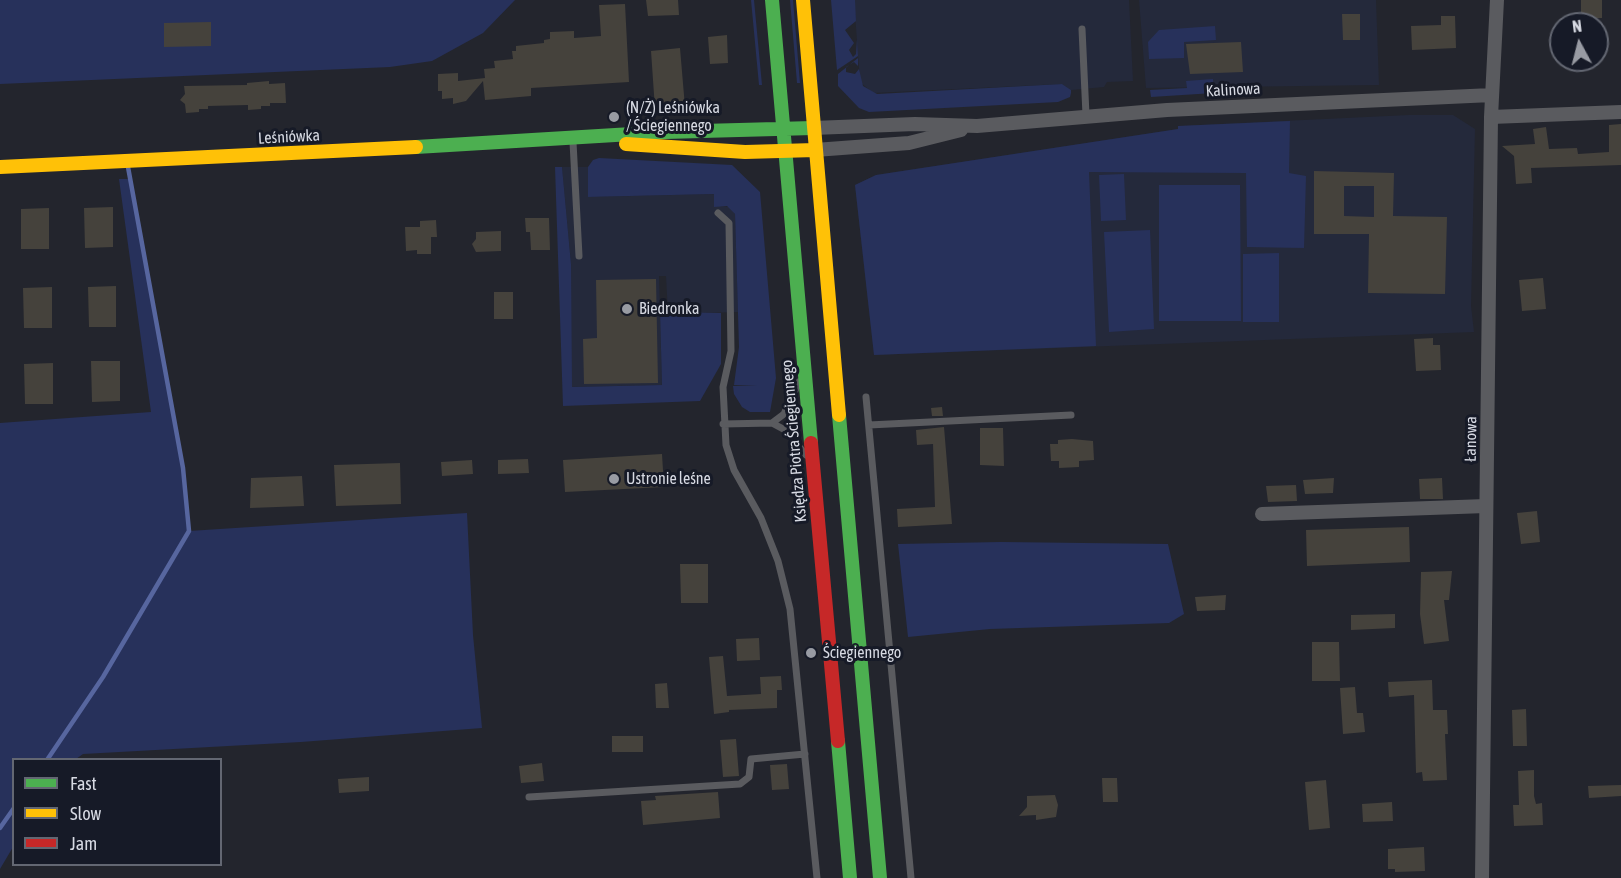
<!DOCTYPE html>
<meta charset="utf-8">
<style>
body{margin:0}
#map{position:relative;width:1621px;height:878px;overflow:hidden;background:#23252d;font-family:"Asap Condensed",sans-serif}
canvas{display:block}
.legend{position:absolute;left:12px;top:758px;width:210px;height:108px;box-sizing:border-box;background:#161a27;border:2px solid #636772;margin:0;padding:8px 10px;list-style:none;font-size:18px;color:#d7dae3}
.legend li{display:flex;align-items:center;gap:12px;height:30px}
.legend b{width:30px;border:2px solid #636772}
.north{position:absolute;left:1549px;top:12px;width:60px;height:60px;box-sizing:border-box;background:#161a27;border:2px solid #636772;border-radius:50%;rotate:353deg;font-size:16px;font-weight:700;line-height:24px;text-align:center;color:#d7dae3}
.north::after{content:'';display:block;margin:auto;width:21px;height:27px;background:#989ba3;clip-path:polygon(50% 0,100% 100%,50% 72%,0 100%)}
</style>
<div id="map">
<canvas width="1621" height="878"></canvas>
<ul class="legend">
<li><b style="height:8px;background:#4caf50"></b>Fast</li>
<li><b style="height:8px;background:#ffc107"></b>Slow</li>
<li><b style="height:8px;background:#c62828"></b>Jam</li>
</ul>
<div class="north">N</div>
</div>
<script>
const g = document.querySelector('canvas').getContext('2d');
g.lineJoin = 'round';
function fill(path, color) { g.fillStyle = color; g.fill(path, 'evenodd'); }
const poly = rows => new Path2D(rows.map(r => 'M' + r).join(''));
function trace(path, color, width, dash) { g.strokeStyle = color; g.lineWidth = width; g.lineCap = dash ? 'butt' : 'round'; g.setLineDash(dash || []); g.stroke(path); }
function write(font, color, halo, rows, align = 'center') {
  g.font = font + ' "Asap Condensed",sans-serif'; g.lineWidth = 6; g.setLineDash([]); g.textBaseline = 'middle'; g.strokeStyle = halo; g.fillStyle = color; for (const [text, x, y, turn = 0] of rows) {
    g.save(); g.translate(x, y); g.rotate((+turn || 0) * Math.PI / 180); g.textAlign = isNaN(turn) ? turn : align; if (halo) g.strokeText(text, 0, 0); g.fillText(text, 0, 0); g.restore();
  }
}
const built = poly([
 [854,0,1129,0,1133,81,1107,82,1104,87,1071,90,1062,84,873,93,860,82],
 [1139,0,1376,0,1379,85,1146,88],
 [1409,115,1453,115,1475,129,1471,306,1474,332,874,355,855,185,876,175,1178,129,1178,126],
 [562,167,588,167,589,197,714,194,720,206,729,207,735,214,738,312,668,314,666,276,659,276,662,385,571,387,571,264]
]);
const green = poly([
 [0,0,515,0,483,33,432,61,390,67,0,84],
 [751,0,754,0,762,85,759,85],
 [790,0,793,0,800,83,797,83],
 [831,0,855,0,856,21,845,30,854,43,849,50,853,57,856,54,857,39,858,56,837,70],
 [1215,26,1216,40,1184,42,1184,58,1149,59,1148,42,1159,30],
 [858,58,858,66,854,62,846,67,846,72,855,74,859,69,863,86,877,94,1062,84,1071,90,1071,93,1070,97,1058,102,869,112,859,108,838,86,838,74],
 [1213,79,1214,93,1151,97,1150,90,1187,88,1186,81],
 [1290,121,1289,173,1306,176,1304,248,1247,247,1246,173,1089,172,1096,346,874,355,855,185,876,175,1178,129,1178,126],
 [599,158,732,165,760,192,776,378,770,412,750,412,742,407,734,394,733,386,757,385,734,385,739,347,735,214,727,206,714,207,714,194,588,197,588,167,593,160],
 [555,167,562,167,571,264,572,387,662,385,660,312,721,313,721,364,700,401,563,406],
 [1124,174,1126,220,1101,221,1099,175],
 [119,179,130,179,183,468,189,531,467,513,473,635,482,728,301,742,83,754,76,759,14,760,13,847,0,869,0,423,151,412],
 [1159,185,1240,185,1241,321,1159,321],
 [1150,230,1154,329,1109,332,1104,232],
 [1279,253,1279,322,1243,322,1243,254],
 [1001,542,1168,544,1184,614,1169,623,990,629,908,637,898,544]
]);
const stream = poly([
 [47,760,103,677,189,531,183,468,128,167],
 [0,828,14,808]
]);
const building = poly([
 [646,0,678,0,679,15,648,16],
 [1581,0,1602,0,1602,18,1581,18],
 [625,4,629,82,531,88,531,96,485,100,483,81,466,101,453,104,453,98,442,99,442,91,438,91,438,74,458,73,458,81,485,78,484,69,495,68,494,61,513,59,512,51,516,51,516,46,544,43,544,40,550,39,550,32,574,31,574,38,601,36,599,5],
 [1342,14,1360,14,1360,40,1343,40],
 [1441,16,1455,16,1456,48,1412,50,1411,26,1441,25],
 [211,22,211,46,164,47,164,23],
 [727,35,728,63,710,64,708,37],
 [1241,42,1243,72,1190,74,1186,44],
 [680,48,685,107,655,109,651,51],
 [269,81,269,84,285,83,286,103,270,103,270,106,261,106,261,109,248,110,248,105,208,106,208,109,199,109,199,112,186,113,185,104,180,100,185,94,184,86,247,85,247,83],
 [1621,124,1621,165,1531,168,1532,183,1516,184,1514,156,1502,146,1535,144,1533,129,1546,127,1549,149,1577,148,1578,154,1609,152,1609,125],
 [1314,171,1394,173,1393,216,1447,217,1445,294,1368,293,1369,234,1314,234],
 [1344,186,1374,186,1374,217,1344,216],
 [113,207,113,247,85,248,84,208],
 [49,208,49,249,21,249,21,209],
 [525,218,549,218,550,250,531,250,530,232,526,232],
 [436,220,437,237,431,237,431,254,417,254,417,250,406,251,405,227,420,227,420,221],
 [501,231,501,251,476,252,472,244,476,239,476,232],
 [1543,278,1546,309,1522,311,1519,280],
 [656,279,658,383,584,384,583,339,597,338,596,280],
 [116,286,116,327,89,327,88,287],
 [52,287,52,328,24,328,23,288],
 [494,292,513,292,513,319,494,319],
 [1433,338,1433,345,1440,345,1441,370,1416,371,1414,339],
 [91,361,120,361,120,401,92,402],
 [53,363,53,404,25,404,24,364],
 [942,407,943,416,932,416,931,408],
 [944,427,952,524,898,527,897,509,935,507,933,444,917,445,916,430],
 [980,428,1003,428,1004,466,980,465],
 [1072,439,1093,441,1094,460,1079,461,1079,467,1059,468,1059,461,1051,461,1050,444,1058,444,1058,440],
 [662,454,664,487,565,492,563,460],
 [528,459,529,473,498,474,498,460],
 [472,460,473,474,442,476,441,462],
 [400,463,401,504,336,506,334,465],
 [302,476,304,506,250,508,251,478],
 [1334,478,1333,493,1305,494,1303,480],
 [1442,478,1443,499,1420,499,1419,479],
 [1296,485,1297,501,1268,502,1266,486],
 [1537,511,1540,542,1521,544,1517,513],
 [1409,527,1410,562,1307,566,1306,530],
 [680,564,708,564,708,603,681,603],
 [1452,571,1449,600,1444,600,1449,641,1424,644,1420,614,1421,572],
 [1226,595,1225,610,1197,611,1195,597],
 [1395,614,1395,628,1351,630,1351,615],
 [759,638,760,660,737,661,736,639],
 [1312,642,1339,642,1340,681,1312,681],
 [723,656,727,696,761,694,760,677,781,676,782,690,777,690,777,708,729,710,729,712,714,714,709,657],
 [1432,680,1433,710,1447,710,1448,734,1445,734,1447,780,1423,781,1422,772,1416,773,1414,695,1389,697,1388,682],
 [667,683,669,708,656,708,655,684],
 [1355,687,1357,713,1363,713,1365,732,1343,734,1340,688],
 [1526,709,1527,746,1513,746,1512,710],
 [612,736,643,736,643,752,612,752],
 [736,739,739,776,723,777,720,740],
 [542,763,544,781,521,783,519,766],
 [787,764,789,789,772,790,770,765],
 [1534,770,1534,796,1536,804,1542,803,1543,825,1514,826,1513,805,1519,805,1518,771],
 [369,777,369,791,339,793,338,779],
 [1102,778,1117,778,1118,802,1103,802],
 [1326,780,1330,828,1309,830,1305,782],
 [1621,785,1621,796,1589,798,1588,786],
 [718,792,720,818,643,825,641,801,656,800,655,796],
 [1055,795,1058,805,1056,817,1036,820,1036,815,1019,816,1027,807,1027,796],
 [1392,802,1393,821,1363,822,1362,804],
 [1424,847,1425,871,1395,872,1395,869,1388,869,1388,849]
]);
const lane = poly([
 [1082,29,1086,115],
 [573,142,579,256],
 [718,213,729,223,731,351,723,387,726,445,734,470,761,518,778,561,790,609,817,878],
 [866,397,911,878],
 [772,423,784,414,799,382],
 [723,424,772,423,785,430,806,455],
 [869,425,1071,415],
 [529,797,740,784,749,777,751,759,805,754]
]);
const street = poly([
 [1491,117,1621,112],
 [813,128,915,124,977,126,1167,110,1492,95],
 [815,150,909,143,961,130],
 [1262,514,1486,506],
 [1482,878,1491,117,1497,0]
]);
const fast = poly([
 [772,0,811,443],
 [416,147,665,132,813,128],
 [839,415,880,878],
 [838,741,850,878]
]);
const slow = poly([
 [803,0,839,415],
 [626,144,745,152,815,150],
 [0,167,416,147]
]);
const jam = poly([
 [811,443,838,741]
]);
const markers = [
 [614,117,6,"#989ba3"],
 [627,309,6,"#989ba3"],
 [614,479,6,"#989ba3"],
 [811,653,6,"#989ba3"]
];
const streetNames = [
 ["Kalinowa",1233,90,-3],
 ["Leśniówka",289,137,-3],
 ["Łanowa",1471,439,-89],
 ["Księdza Piotra Ściegiennego",794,441,-95]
];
const poiNames = [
 ["(N/Ż) Leśniówka",626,108],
 ["/ Ściegiennego",626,126],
 ["Biedronka",639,309],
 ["Ustronie leśne",626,479],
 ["Ściegiennego",823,653]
];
fill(built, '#24293b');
fill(green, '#27315b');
trace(stream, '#57669f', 4.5);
fill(building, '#45423c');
trace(lane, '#5a5b5f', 7);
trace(street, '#5a5b5f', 14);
trace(fast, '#4caf50', 14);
trace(slow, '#ffc107', 14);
trace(jam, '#c62828', 14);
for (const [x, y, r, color] of markers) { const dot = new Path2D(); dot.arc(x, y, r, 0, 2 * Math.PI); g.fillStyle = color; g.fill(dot); trace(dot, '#161a27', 2); }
write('16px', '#d7dae3', '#161a27', streetNames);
write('16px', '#d7dae3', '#161a27', poiNames, 'left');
</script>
